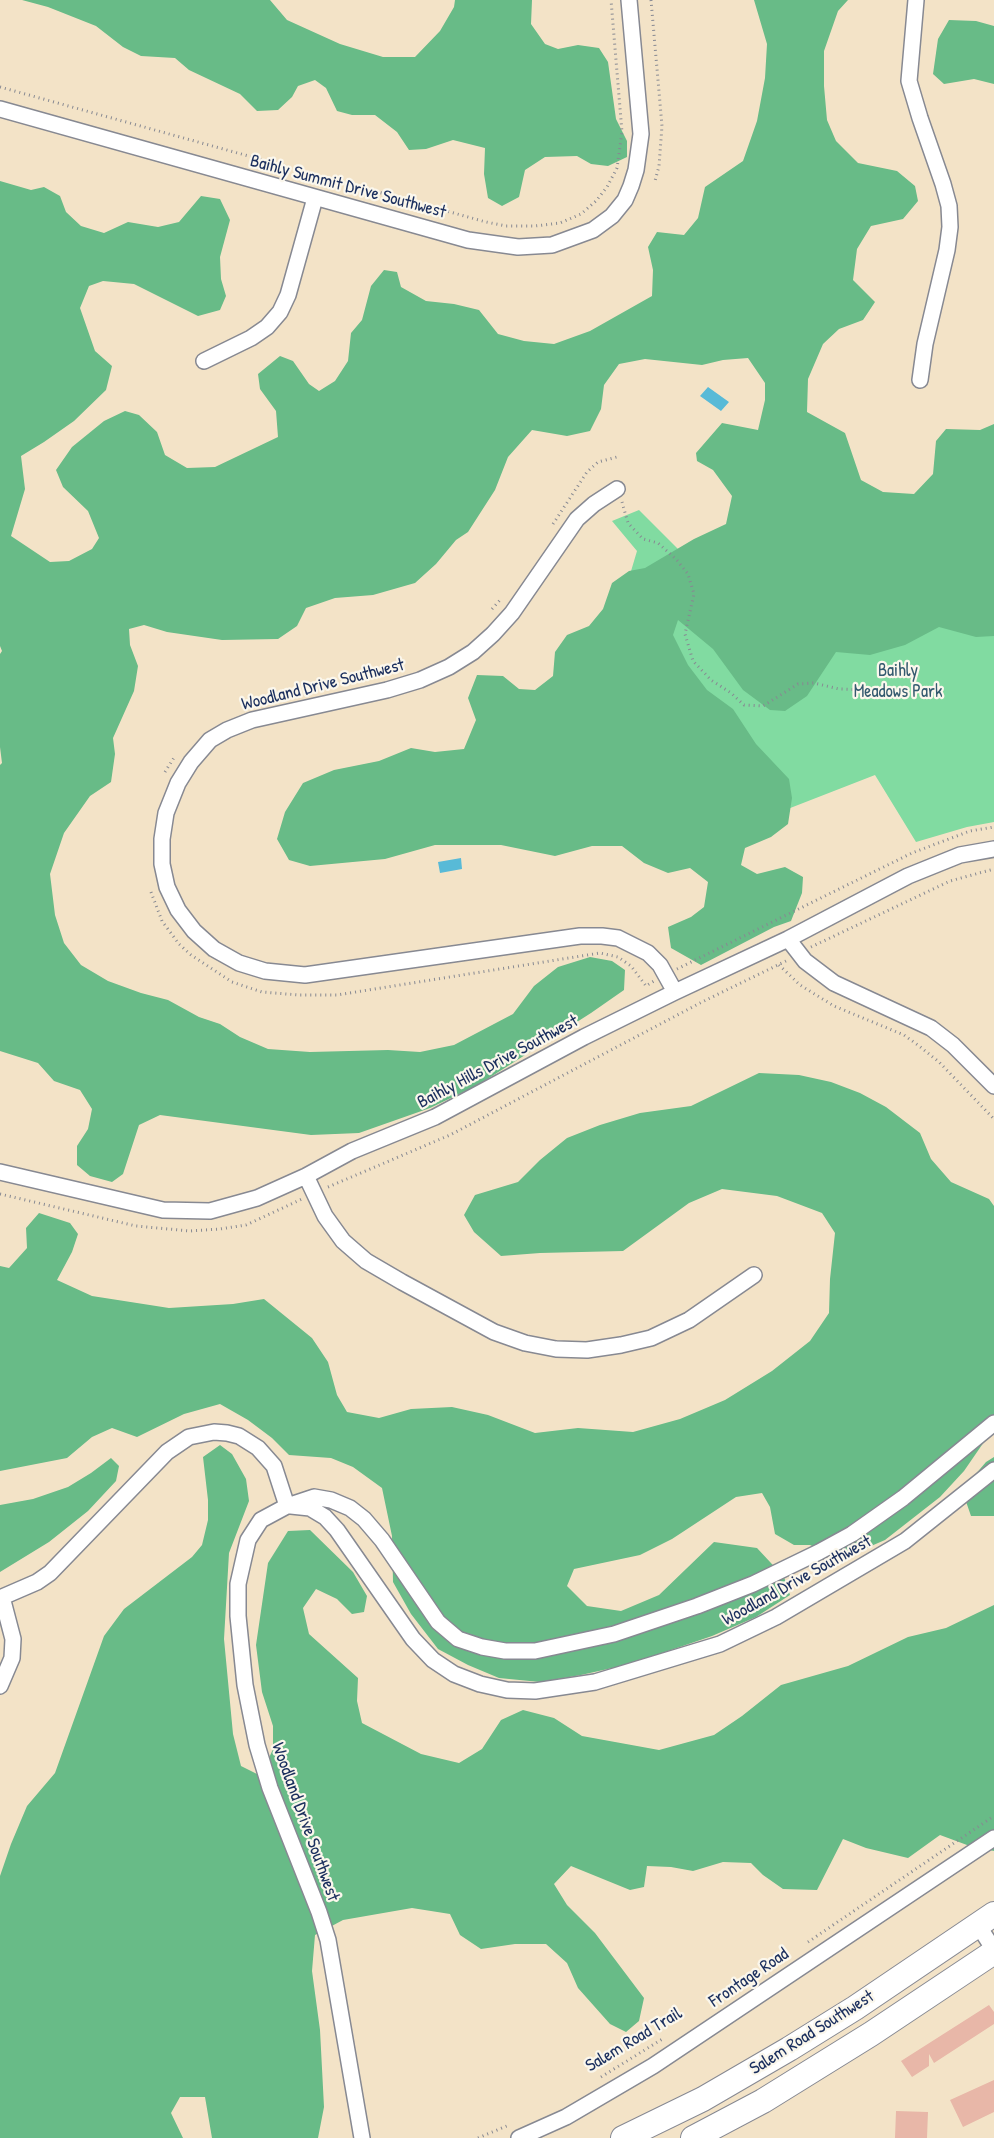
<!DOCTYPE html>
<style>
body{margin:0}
canvas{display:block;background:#f3e3c7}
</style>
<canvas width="994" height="2138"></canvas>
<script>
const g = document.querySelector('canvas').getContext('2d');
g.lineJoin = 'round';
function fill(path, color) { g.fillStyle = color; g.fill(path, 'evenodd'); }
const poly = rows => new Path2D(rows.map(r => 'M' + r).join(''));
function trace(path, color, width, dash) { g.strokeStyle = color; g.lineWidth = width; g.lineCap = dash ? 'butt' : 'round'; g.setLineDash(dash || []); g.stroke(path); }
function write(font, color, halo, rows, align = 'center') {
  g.font = font + ' "Patrick Hand",sans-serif'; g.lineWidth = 4.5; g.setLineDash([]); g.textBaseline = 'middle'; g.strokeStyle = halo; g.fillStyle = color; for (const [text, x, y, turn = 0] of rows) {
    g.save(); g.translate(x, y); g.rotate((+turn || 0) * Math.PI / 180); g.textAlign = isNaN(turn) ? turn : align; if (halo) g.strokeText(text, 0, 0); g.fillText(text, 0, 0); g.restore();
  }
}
const green = poly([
 [639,510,699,570,994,534,994,822,967,827,916,842,875,775,780,812,601,672,637,551,612,521]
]);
const forest = poly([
 [22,0,270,0,287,20,340,44,383,57,415,57,440,31,454,7,455,0,532,0,531,24,545,44,558,49,578,45,599,48,608,62,616,119,627,141,627,157,608,166,591,164,577,156,545,157,525,170,519,197,502,206,488,198,484,174,485,148,453,140,426,149,409,150,397,132,375,115,352,115,337,111,326,88,315,80,298,86,292,97,278,110,257,111,240,94,189,70,175,58,141,56,123,47,96,26,48,7],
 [754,0,848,0,838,11,824,51,824,86,827,120,836,141,858,163,897,171,915,186,918,201,903,219,871,226,857,249,853,280,875,302,863,320,839,329,823,344,808,379,807,412,845,433,861,480,883,492,914,494,933,474,936,441,946,429,980,430,994,424,994,636,976,637,939,627,905,645,870,655,836,652,807,696,785,711,770,710,743,690,713,649,678,620,673,635,688,665,707,690,733,709,756,744,789,779,792,798,788,824,771,837,745,848,741,865,757,874,785,867,803,877,802,893,791,921,774,927,701,965,671,948,668,927,691,917,704,907,708,882,690,868,668,873,644,863,622,846,592,846,555,856,501,845,435,845,385,859,310,866,289,860,277,839,285,812,303,783,334,770,379,761,411,748,435,752,464,749,476,720,468,698,477,675,503,676,519,689,535,690,553,676,555,652,567,635,589,626,603,609,612,583,629,571,645,568,694,539,726,524,732,496,713,470,697,461,696,453,722,423,758,430,765,400,765,383,748,358,723,360,702,365,645,359,619,364,604,385,601,409,590,431,567,436,532,430,508,457,495,490,468,532,456,540,436,564,415,583,373,595,335,598,306,608,297,626,278,639,222,640,167,632,144,625,129,629,130,645,138,666,134,691,113,738,115,754,111,782,90,796,64,833,50,874,55,915,64,943,81,965,108,981,141,993,168,1000,199,1017,220,1024,240,1037,268,1049,310,1052,388,1050,420,1052,454,1045,513,1014,534,986,558,967,590,957,612,961,625,970,624,990,591,1013,478,1085,430,1108,359,1133,311,1135,160,1115,139,1125,123,1174,112,1182,90,1176,77,1165,77,1146,88,1129,92,1109,80,1090,54,1081,38,1063,0,1051,0,765,2,763,0,747,0,654,2,651,0,646,0,181,31,190,44,187,60,196,66,212,81,226,104,233,128,222,158,227,179,222,201,196,220,199,230,220,220,257,221,279,226,296,220,310,198,316,134,284,103,281,89,286,80,308,95,351,112,366,106,390,74,421,44,442,21,456,25,489,11,536,50,562,69,561,92,549,99,538,88,511,63,487,56,470,72,447,104,421,125,411,139,415,157,432,165,455,187,468,215,467,278,437,276,411,260,389,258,374,280,356,293,361,309,384,319,391,335,381,348,361,351,333,362,320,371,286,384,270,397,272,401,287,426,301,454,304,479,310,498,334,524,341,554,344,590,331,652,296,653,270,648,247,657,232,684,235,698,218,705,187,743,161,757,121,765,78,767,44],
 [949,20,976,21,994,26,994,84,974,79,944,84,933,74,938,39],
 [759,1073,799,1075,831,1082,860,1093,886,1107,920,1133,931,1159,951,1182,989,1199,994,1206,994,1414,986,1439,964,1471,940,1497,885,1540,841,1559,810,1545,794,1545,775,1534,770,1507,762,1493,736,1497,672,1539,640,1555,574,1569,567,1586,587,1606,621,1611,659,1595,714,1542,757,1548,784,1577,790,1595,756,1617,712,1636,630,1664,581,1675,540,1682,499,1678,468,1665,438,1649,411,1614,393,1582,392,1536,382,1488,353,1467,331,1458,289,1455,272,1438,248,1420,220,1404,184,1414,137,1437,112,1428,92,1437,67,1458,0,1471,0,1266,9,1268,27,1248,26,1228,39,1213,70,1223,78,1234,72,1252,57,1280,92,1296,169,1308,233,1304,264,1299,312,1338,328,1362,337,1395,347,1412,379,1418,411,1409,452,1407,488,1415,535,1433,578,1428,633,1432,680,1419,725,1400,772,1371,810,1341,829,1313,830,1279,835,1233,822,1213,777,1196,722,1189,689,1203,623,1251,540,1253,501,1256,474,1232,464,1215,475,1195,518,1182,540,1160,567,1138,600,1125,640,1113,691,1106],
 [220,1445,232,1454,246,1479,249,1501,229,1553,224,1639,233,1734,241,1766,261,1776,273,1749,273,1726,262,1692,256,1645,268,1563,288,1531,310,1530,353,1572,367,1596,364,1612,352,1614,337,1599,316,1589,303,1608,309,1634,358,1678,357,1701,362,1723,421,1754,459,1763,482,1749,501,1720,523,1710,554,1718,582,1736,659,1750,714,1735,742,1716,781,1685,848,1666,908,1637,946,1628,994,1605,994,1851,967,1845,940,1835,908,1858,866,1848,843,1839,817,1890,783,1889,763,1875,751,1863,723,1862,693,1871,671,1867,647,1866,644,1887,630,1890,571,1866,554,1884,567,1905,595,1933,644,1998,639,2021,626,2032,610,2024,578,1988,567,1963,546,1944,515,1944,481,1949,460,1935,450,1914,412,1908,343,1920,315,1935,312,1971,320,2030,324,2107,318,2138,212,2138,205,2097,180,2097,171,2113,183,2138,0,2138,0,1876,11,1844,27,1806,55,1773,104,1636,124,1609,192,1557,202,1545,208,1520,208,1500,203,1457],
 [994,1457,994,1516,971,1516,962,1490,986,1462],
 [111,1458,119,1466,116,1481,88,1511,49,1542,0,1572,0,1505,33,1499,68,1487,91,1473]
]);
const water = poly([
 [708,387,729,402,721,411,700,396],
 [461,858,462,869,440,873,438,862]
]);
const building = poly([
 [989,2005,994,2012,994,2024,934,2063,929,2054,929,2066,912,2077,901,2061],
 [994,2080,994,2112,963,2127,950,2100],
 [896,2111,928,2112,927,2138,895,2138]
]);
const path = poly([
 [651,0,662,126,659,166,655,181],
 [0,87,486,222,506,226,535,226,560,223,581,214,596,201,607,187,617,168,622,132,611,0],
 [622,502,628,523,643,539,658,543,676,559,688,574,694,594,685,634,693,661,711,680,731,693,744,705,763,706,798,684,814,683,839,689,869,690],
 [553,524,587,472,598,462,617,457],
 [492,609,501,599],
 [165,772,175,756],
 [151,892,162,921,179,944,191,955,232,982,262,992,299,995,337,995,600,953,618,957,631,966,646,986,654,981],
 [811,947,950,881,994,869],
 [779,965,800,985,834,1006,904,1035,919,1046,939,1062,994,1119],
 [677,969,912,853,970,831,994,827],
 [328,1187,450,1135,702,1002,786,961],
 [0,1194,136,1226,190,1231,220,1229,246,1225,302,1199],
 [808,1942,994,1816],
 [601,2077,664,2038],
 [478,2138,509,2125]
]);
const minor = poly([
 [916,0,909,81,920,118,943,184,949,206,950,227,947,250,925,344,920,380],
 [0,109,468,240,518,247,552,245,593,230,612,216,625,200,631,186,636,170,641,134,629,0],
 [204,361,251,338,267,327,280,312,288,295,315,198],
 [617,489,594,504,577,519,512,613,493,634,473,652,449,667,420,680,387,690,252,720,227,730,210,740,191,762,178,783,166,813,162,839,162,864,167,887,178,910,194,931,214,949,239,963,265,971,305,975,580,936,602,936,618,938,648,953,660,965,675,992],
 [788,939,805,961,834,983,931,1028,953,1045,994,1086],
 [0,1172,163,1210,210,1211,257,1198,306,1176,352,1151,435,1117,584,1037,675,992,788,939,908,876,960,855,994,849],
 [306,1176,325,1216,343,1241,366,1261,402,1282,494,1332,525,1343,556,1349,587,1350,621,1345,651,1338,689,1320,754,1275],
 [291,1506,310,1508,325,1517,337,1530,413,1639,433,1660,454,1674,480,1684,507,1690,535,1691,595,1682,720,1644,776,1617,905,1541,994,1470],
 [0,1598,37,1582,50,1573,167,1452,189,1437,214,1432,227,1433,239,1436,258,1448,274,1466,287,1506],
 [0,1686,12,1658,13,1639,2,1597],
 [978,1925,994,1950],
 [362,2138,328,1940,319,1912,270,1788,257,1745,245,1685,238,1616,238,1584,248,1540,261,1520,287,1506,314,1497,331,1500,350,1508,364,1519,382,1540,438,1622,458,1639,482,1647,505,1651,535,1651,614,1634,697,1606,753,1584,819,1552,852,1534,903,1498,994,1423],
 [519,2138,566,2117,653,2066,994,1838]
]);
const primary = poly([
 [623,2138,703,2099,789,2049,855,2008,994,1914],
 [693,2138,763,2101,792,2083,871,2034,994,1952]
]);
const streetNames = [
 ["Baihly Summit Drive Southwest",348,187,15],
 ["Woodland Drive Southwest",323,685,-14],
 ["Baihly Hills Drive Southwest",498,1062,-28],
 ["Woodland Drive Southwest",797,1581,-29],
 ["Woodland Drive Southwest",305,1822,70],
 ["Frontage Road",749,1978,-34],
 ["Salem Road Southwest",812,2033,-32],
 ["Salem Road Trail",634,2040,-31]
];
const parkNames = [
 ["Baihly",898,671],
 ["Meadows Park",898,692]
];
fill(green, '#81dba1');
fill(forest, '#68bb87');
fill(water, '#58bad7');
fill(building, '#e8b7a8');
trace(minor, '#878992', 18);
trace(primary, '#878992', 26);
trace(path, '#878992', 3, [1, 4]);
trace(minor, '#fff', 15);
trace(primary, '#fff', 24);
write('18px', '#1b2f5e', '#fbf7ec', streetNames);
write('18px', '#345a6f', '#fbf7ec', parkNames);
</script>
